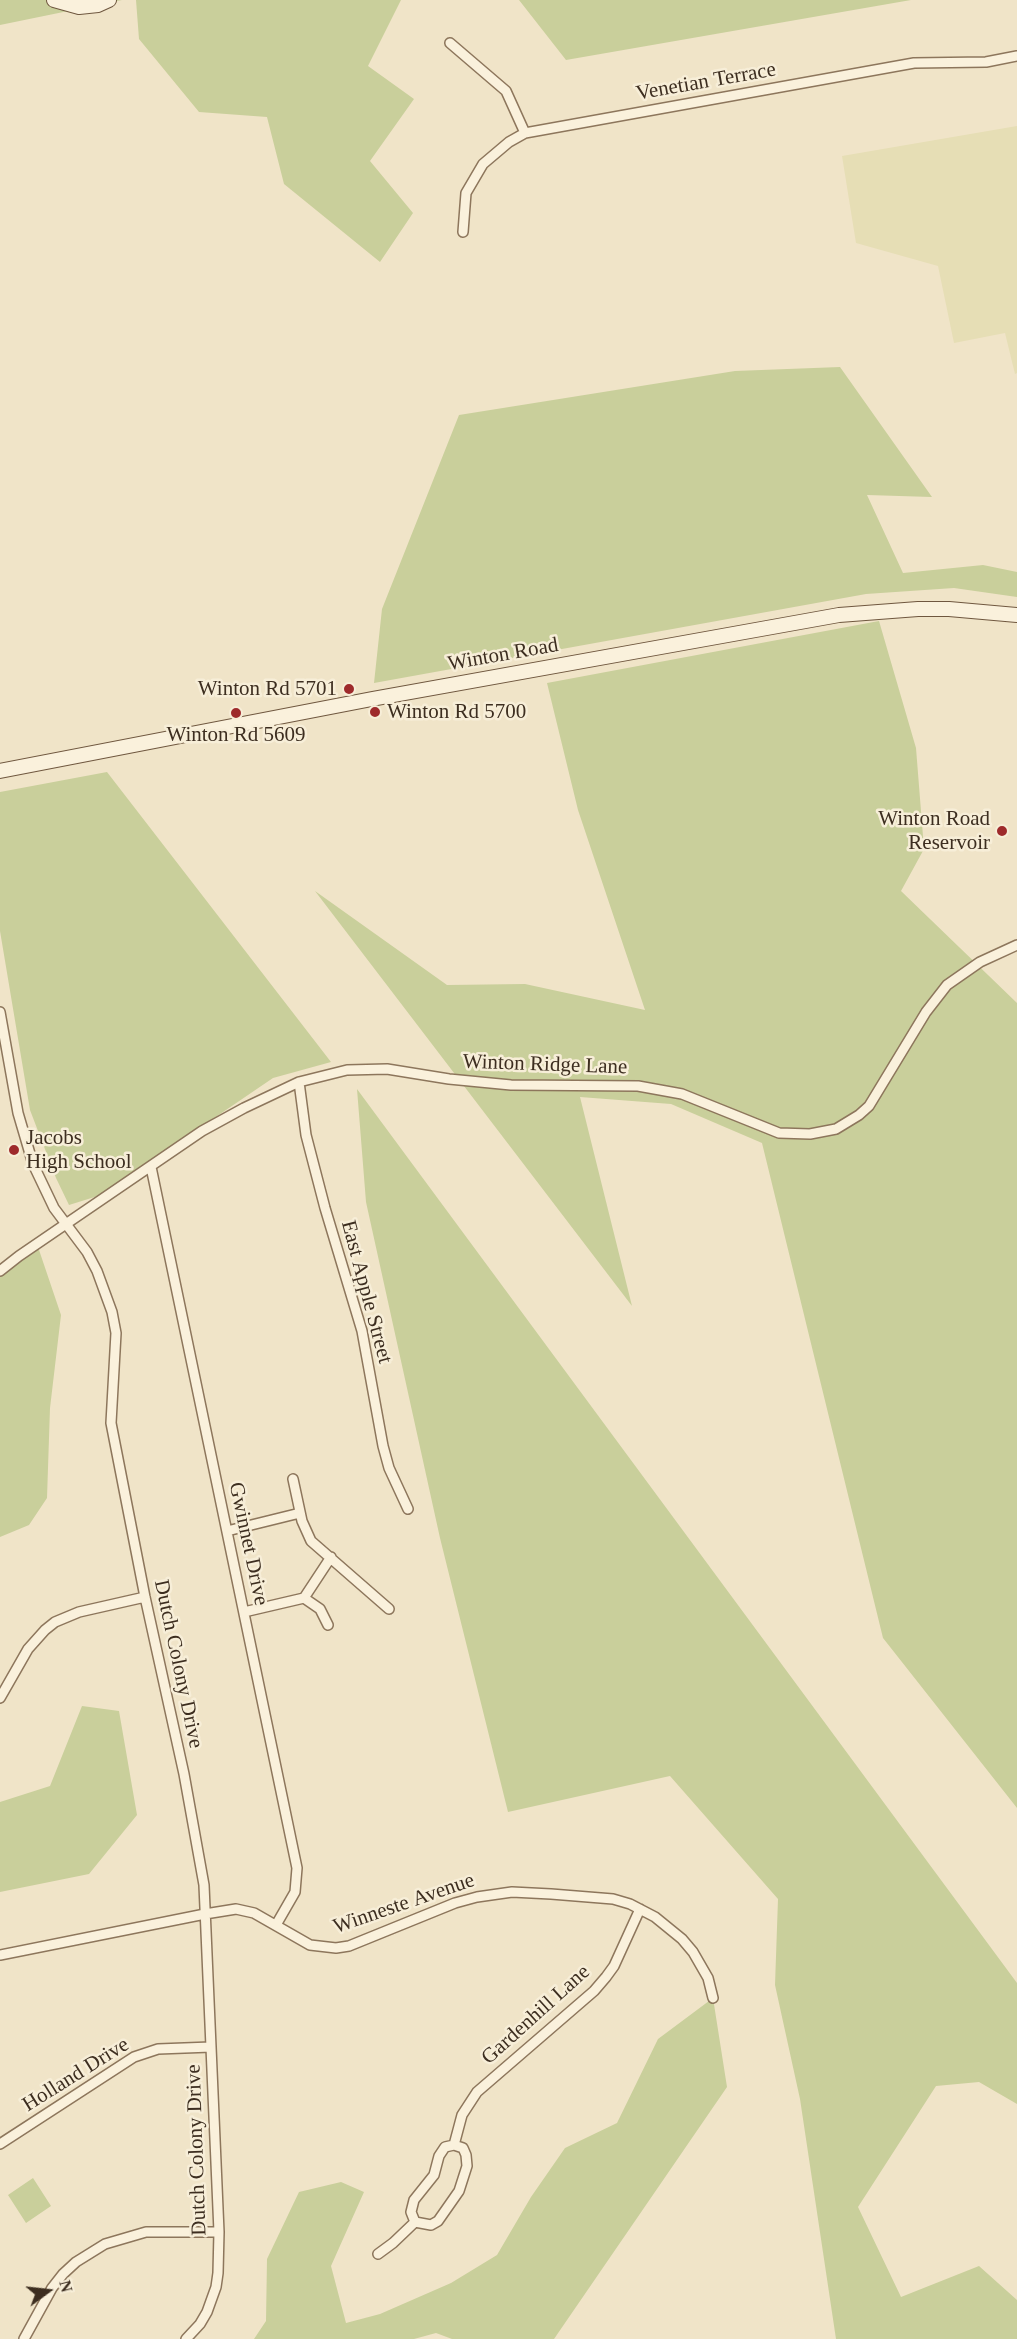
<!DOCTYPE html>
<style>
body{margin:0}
#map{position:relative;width:1017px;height:2339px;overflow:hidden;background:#f0e4c8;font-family:Georgia,serif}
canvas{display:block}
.north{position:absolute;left:18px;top:2261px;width:60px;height:60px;-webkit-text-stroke:4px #f7eed8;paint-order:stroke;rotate:75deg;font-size:16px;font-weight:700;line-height:24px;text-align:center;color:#3d2e20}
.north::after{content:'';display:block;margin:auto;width:21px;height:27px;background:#3d2e20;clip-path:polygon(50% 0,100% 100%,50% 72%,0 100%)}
</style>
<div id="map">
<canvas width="1017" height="2339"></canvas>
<div class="north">N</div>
</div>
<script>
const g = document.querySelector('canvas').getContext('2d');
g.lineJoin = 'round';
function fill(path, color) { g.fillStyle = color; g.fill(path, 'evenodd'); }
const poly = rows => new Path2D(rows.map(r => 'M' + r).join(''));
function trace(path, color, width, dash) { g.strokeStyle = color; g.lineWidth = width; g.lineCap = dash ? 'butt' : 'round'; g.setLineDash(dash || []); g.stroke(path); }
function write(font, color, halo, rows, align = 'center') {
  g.font = font + ' Georgia,serif'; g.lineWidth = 5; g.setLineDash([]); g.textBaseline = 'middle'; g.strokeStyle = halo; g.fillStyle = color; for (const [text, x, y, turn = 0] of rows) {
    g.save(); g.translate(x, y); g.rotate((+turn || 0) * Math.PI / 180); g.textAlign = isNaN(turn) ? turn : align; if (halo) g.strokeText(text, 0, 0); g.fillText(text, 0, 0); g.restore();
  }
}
const farmland = poly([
 [1017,126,1017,373,1015,374,1005,333,954,343,938,266,856,243,842,156]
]);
const green = poly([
 [0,0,122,0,0,25],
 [136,0,401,0,368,66,414,99,370,161,413,213,380,262,284,184,267,117,199,112,139,39],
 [519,0,911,0,566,60],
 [840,367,932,497,867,495,903,573,983,565,1017,572,1017,597,954,588,866,594,374,683,382,609,459,415,735,371],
 [879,621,916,748,924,849,901,891,1017,1003,1017,1808,883,1638,762,1143,671,1104,580,1097,632,1306,315,891,447,985,525,984,645,1010,578,810,547,683],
 [107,772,331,1062,273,1078,101,1195,69,1205,56,1178,30,1110,0,931,0,792],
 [357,1089,1017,1983,1017,2104,979,2082,936,2086,858,2207,901,2297,979,2266,1017,2300,1017,2339,836,2339,800,2099,775,1985,778,1899,670,1776,508,1812,440,1538,366,1202],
 [37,1244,61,1315,50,1408,47,1498,29,1525,0,1537,0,1271],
 [82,1706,119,1711,137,1815,89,1874,0,1892,0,1802,50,1786],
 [713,1998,727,2087,554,2339,452,2339,436,2333,414,2339,254,2339,266,2321,267,2259,299,2192,341,2182,364,2192,331,2266,346,2323,380,2314,451,2283,497,2255,531,2197,565,2148,617,2123,658,2039],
 [33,2178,51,2206,26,2223,8,2195]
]);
const street = poly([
 [450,43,506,91,525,133],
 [463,232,466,193,483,164,509,142,525,133,914,63,986,62,1017,56],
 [0,1012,18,1113,33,1164,54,1208,87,1252,97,1271,112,1312,116,1333,111,1423,145,1597,184,1774,204,1885,219,2232,218,2273,216,2287,207,2312,200,2324,186,2339],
 [299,1082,306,1135,325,1208,362,1331,383,1446,389,1468,408,1509],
 [151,1167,297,1868,295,1892,276,1925],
 [0,1271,19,1256,202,1131,244,1108,299,1082,347,1070,387,1069,449,1079,511,1085,638,1086,682,1094,779,1133,810,1134,836,1129,859,1115,869,1106,926,1012,947,985,980,962,1017,945],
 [293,1479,302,1521,311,1541,389,1609],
 [227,1531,300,1513],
 [304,1598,331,1557],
 [244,1612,304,1598,320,1609,328,1625],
 [0,1698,28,1649,45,1630,55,1622,79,1612,145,1597],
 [0,1955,205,1914,236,1909,254,1913,310,1945,336,1948,349,1946,455,1903,477,1897,512,1892,551,1894,613,1899,630,1904,655,1917,682,1939,693,1952,708,1978,713,1998],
 [0,2144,134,2057,158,2049,211,2047],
 [454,2145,462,2115,477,2092,594,1991,606,1977,614,1966,640,1909],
 [454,2145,463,2148,466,2155,467,2166,459,2191,438,2221,431,2225,415,2222,411,2212,414,2200,434,2175,439,2156,445,2147,454,2145],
 [378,2254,393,2243,415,2222],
 [24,2339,52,2288,63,2274,76,2262,105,2244,146,2232,219,2232]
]);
const secondary = poly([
 [54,0,79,7,98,5,109,0],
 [0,771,372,699,839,615,918,609,949,609,1017,615]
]);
const markers = [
 [349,689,6,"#9e2a2b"],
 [375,712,6,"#9e2a2b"],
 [236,713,6,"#9e2a2b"],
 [1002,831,6,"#9e2a2b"],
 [14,1150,6,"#9e2a2b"]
];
const streetNames = [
 ["Venetian Terrace",706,82,-10],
 ["Winton Road",503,655,-10],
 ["Winton Ridge Lane",545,1065,2],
 ["East Apple Street",366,1292,75],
 ["Gwinnet Drive",248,1544,78],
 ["Dutch Colony Drive",178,1664,78],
 ["Winneste Avenue",404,1904,-19],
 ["Gardenhill Lane",536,2015,-42],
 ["Holland Drive",76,2075,-32],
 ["Dutch Colony Drive",197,2150,-92]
];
const poiNames = [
 ["Winton Rd 5701",337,689],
 ["Winton Rd 5700",387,712,"left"],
 ["Winton Rd 5609",236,735,"center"],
 ["Winton Road",990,819],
 ["Reservoir",990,843],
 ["Jacobs",26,1138,"left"],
 ["High School",26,1162,"left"]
];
fill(farmland, '#e6deb5');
fill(green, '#c9cf9b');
trace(street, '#8d765c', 12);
trace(secondary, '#6f573f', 16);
trace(street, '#faf1dc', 9);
trace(secondary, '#faf1dc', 14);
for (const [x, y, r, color] of markers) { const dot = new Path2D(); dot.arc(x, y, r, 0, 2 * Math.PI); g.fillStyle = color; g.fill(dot); trace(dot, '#f7eed8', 2); }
write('21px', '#3d2e20', '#f7eed8', streetNames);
write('21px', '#3d2e20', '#f7eed8', poiNames, 'right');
</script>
